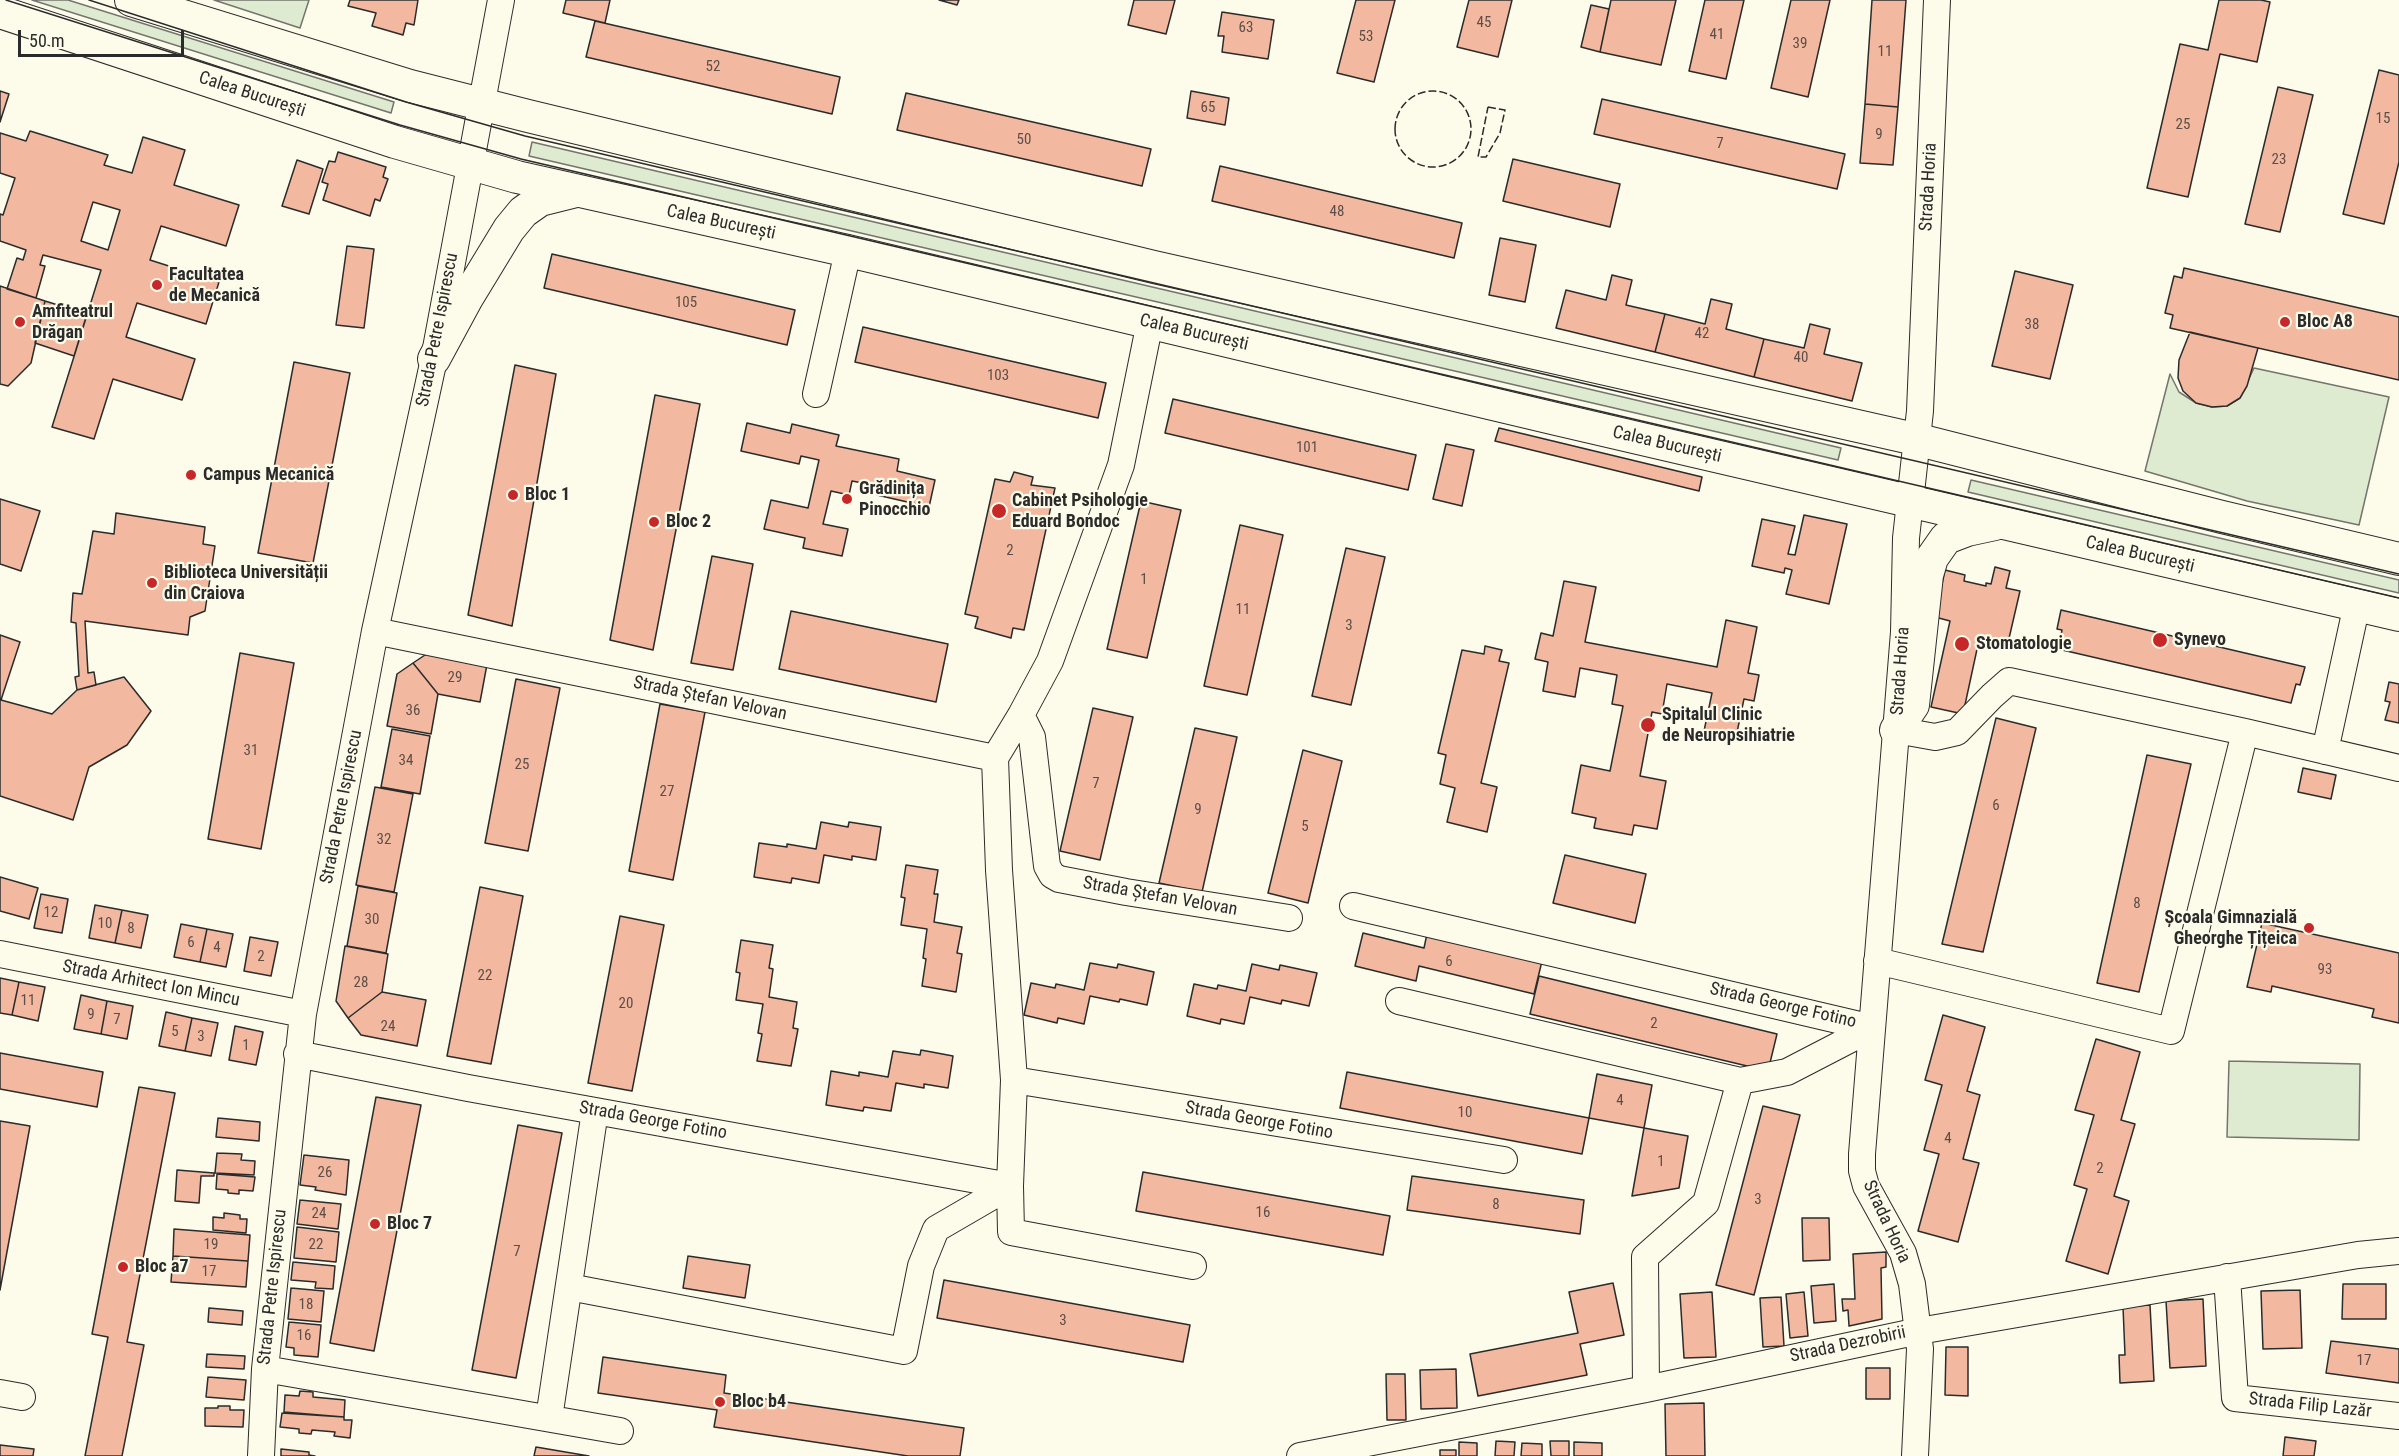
<!DOCTYPE html>
<meta charset="utf-8">
<style>
body{margin:0}
#map{position:relative;width:2399px;height:1456px;overflow:hidden;background:#fdfbea;font-family:"Roboto Condensed",sans-serif}
canvas{display:block}
.scale{position:absolute;left:18px;top:30px;width:166px;height:27px;box-sizing:border-box;border:3px solid #2b2b2b;border-top:0;padding-left:8px;font-size:18px;line-height:21px;white-space:nowrap;color:#2b2b2b;-webkit-text-stroke:4px #fdfbea;paint-order:stroke}
</style>
<div id="map">
<canvas width="2399" height="1456"></canvas>
<div class="scale">50 m</div>
</div>
<script>
const g = document.querySelector('canvas').getContext('2d');
g.lineJoin = 'round';
function fill(path, color) { g.fillStyle = color; g.fill(path, 'evenodd'); }
const poly = rows => new Path2D(rows.map(r => 'M' + r).join(''));
function trace(path, color, width, dash) { g.strokeStyle = color; g.lineWidth = width; g.lineCap = dash ? 'butt' : 'round'; g.setLineDash(dash || []); g.stroke(path); }
function write(font, color, halo, rows, align = 'center') {
  g.font = font + ' "Roboto Condensed",sans-serif'; g.lineWidth = 4.5; g.setLineDash([]); g.textBaseline = 'middle'; g.strokeStyle = halo; g.fillStyle = color; for (const [text, x, y, turn = 0] of rows) {
    g.save(); g.translate(x, y); g.rotate((+turn || 0) * Math.PI / 180); g.textAlign = isNaN(turn) ? turn : align; if (halo) g.strokeText(text, 0, 0); g.fillText(text, 0, 0); g.restore();
  }
}
const green = poly([
 [32,0,68,0,394,102,391,113,32,0],
 [214,0,309,0,300,28,214,0],
 [532,142,1841,448,1838,460,529,156,532,142],
 [2254,368,2389,397,2359,525,2247,501,2145,471,2170,374,2179,392,2196,403,2212,407,2227,406,2240,398,2254,368],
 [1971,480,2399,580,2399,593,1968,492,1971,480],
 [2229,1061,2360,1064,2359,1140,2227,1137,2229,1061]
]);
const building = poly([
 [350,0,418,0,414,25,406,23,403,35,372,26,376,13,348,6,350,0],
 [566,0,610,0,605,23,563,13,566,0],
 [939,0,959,0,957,5,939,0],
 [1134,0,1175,0,1166,34,1128,25,1134,0],
 [1356,0,1395,0,1374,82,1337,73,1356,0],
 [1469,0,1512,0,1498,57,1457,47,1469,0],
 [1611,0,1676,0,1661,65,1600,52,1611,0],
 [1705,0,1744,0,1726,79,1689,71,1705,0],
 [1791,0,1830,0,1808,97,1771,88,1791,0],
 [1872,0,1906,0,1898,107,1865,104,1872,0],
 [2219,0,2261,0,2270,2,2257,62,2220,54,2188,197,2147,188,2180,44,2208,50,2219,0],
 [1591,5,1609,9,1600,52,1581,47,1591,5],
 [1222,12,1274,20,1268,59,1222,52,1224,36,1218,36,1222,12],
 [595,21,840,77,832,114,586,57,595,21],
 [2379,70,2399,75,2399,162,2384,224,2343,214,2379,70],
 [2278,87,2313,95,2280,232,2245,224,2278,87],
 [0,91,9,94,0,122,0,91],
 [1191,91,1229,98,1225,125,1187,118,1191,91],
 [906,93,1151,149,1142,186,897,130,906,93],
 [1602,99,1845,154,1837,189,1594,134,1602,99],
 [1865,104,1898,107,1893,165,1860,163,1865,104],
 [30,131,108,155,104,165,132,173,143,137,185,150,174,185,239,205,226,246,161,226,150,260,219,282,206,324,137,303,126,337,195,359,182,400,113,379,94,439,52,427,101,270,43,255,40,265,45,266,36,298,7,289,17,258,23,260,26,250,0,241,0,214,3,215,15,178,0,173,0,133,26,141,30,131],
 [93,202,120,210,108,250,81,241,93,202],
 [338,152,386,167,383,177,388,179,380,201,375,199,370,216,323,200,328,184,322,182,329,161,335,162,338,152],
 [1513,159,1620,184,1610,227,1503,201,1513,159],
 [297,160,323,169,309,214,282,206,297,160],
 [1220,166,1462,223,1454,258,1212,201,1220,166],
 [1500,238,1536,245,1525,302,1489,295,1500,238],
 [347,246,374,249,364,328,336,325,347,246],
 [552,254,795,310,787,345,544,288,552,254],
 [2184,268,2399,317,2399,380,2170,328,2173,315,2165,313,2174,276,2182,278,2184,268],
 [2015,271,2073,285,2050,379,1992,366,2015,271],
 [1612,275,1632,280,1626,305,1665,314,1655,352,1556,328,1566,290,1606,300,1612,275],
 [0,286,45,301,31,363,8,386,0,384,0,286],
 [1711,299,1732,304,1726,329,1764,339,1754,377,1655,352,1665,314,1705,324,1711,299],
 [45,301,87,314,74,356,35,343,45,301],
 [1810,324,1830,329,1824,354,1862,363,1852,401,1754,377,1764,339,1804,348,1810,324],
 [863,327,1106,383,1098,418,855,362,863,327],
 [2190,332,2258,348,2247,386,2240,398,2227,406,2212,407,2196,403,2183,391,2178,378,2179,360,2190,332],
 [294,362,350,373,313,563,258,553,294,362],
 [515,365,556,374,512,626,468,615,515,365],
 [655,395,700,404,653,650,610,640,655,395],
 [1173,399,1416,455,1408,490,1165,433,1173,399],
 [747,423,790,433,792,424,839,435,836,446,899,459,897,471,935,480,929,507,877,495,879,486,852,481,849,495,831,491,823,524,848,529,842,556,803,548,805,538,764,529,771,500,808,508,819,460,801,456,799,464,741,451,747,423],
 [1499,428,1702,477,1699,491,1495,441,1499,428],
 [1446,444,1474,450,1462,506,1433,499,1446,444],
 [1014,472,1033,477,1031,485,1055,488,1024,630,1013,628,1011,638,975,628,978,617,965,614,995,479,1010,482,1014,472],
 [0,499,40,511,21,571,0,564,0,499],
 [1141,501,1181,510,1147,658,1107,649,1141,501],
 [116,513,205,527,203,544,215,546,205,611,190,617,188,635,85,621,88,673,94,672,96,685,77,690,75,677,79,676,76,623,71,622,73,593,82,594,93,531,114,534,116,513],
 [1804,515,1847,524,1829,604,1786,594,1792,570,1785,568,1784,573,1752,566,1762,519,1795,526,1788,554,1795,555,1804,515],
 [1240,525,1283,535,1247,695,1204,686,1240,525],
 [1346,548,1385,557,1351,705,1312,696,1346,548],
 [712,556,753,564,733,670,691,663,712,556],
 [1995,567,2010,571,2006,588,2020,591,2007,647,1979,640,1963,714,1931,707,1950,621,1935,617,1945,570,1965,575,1964,581,1986,586,1986,583,1991,584,1995,567],
 [1564,581,1596,587,1585,642,1717,667,1726,620,1757,627,1748,673,1759,675,1754,701,1744,699,1736,737,1704,731,1712,693,1667,684,1662,714,1652,712,1640,776,1666,781,1657,829,1634,825,1632,835,1594,828,1596,818,1572,813,1581,765,1610,771,1623,706,1612,704,1617,675,1580,668,1575,697,1543,691,1548,662,1535,659,1541,633,1553,636,1564,581],
 [2061,610,2305,667,2300,685,2296,684,2291,703,2058,649,2062,630,2057,629,2061,610],
 [791,611,948,644,936,702,779,669,791,611],
 [0,635,20,642,1,700,52,714,77,690,124,677,151,711,127,745,89,767,73,820,0,796,0,635],
 [1485,646,1502,650,1499,661,1509,663,1481,783,1497,787,1487,832,1447,822,1455,788,1440,784,1446,755,1438,753,1462,650,1484,654,1485,646],
 [434,649,488,659,480,702,438,694,413,663,434,649],
 [240,653,294,663,261,849,208,839,240,653],
 [413,663,438,694,431,734,387,726,397,674,413,663],
 [516,679,560,688,528,851,485,843,516,679],
 [2389,682,2399,684,2399,723,2385,720,2390,702,2385,701,2389,682],
 [660,704,705,712,673,880,629,871,660,704],
 [1093,708,1133,717,1100,860,1060,851,1093,708],
 [1996,718,2036,728,1983,952,1942,944,1996,718],
 [1195,728,1237,737,1202,892,1159,883,1195,728],
 [392,729,430,736,420,794,381,787,392,729],
 [1303,750,1342,761,1308,903,1268,893,1303,750],
 [2147,755,2191,764,2139,992,2097,983,2147,755],
 [2303,768,2336,775,2331,799,2298,792,2303,768],
 [375,787,413,794,394,892,356,885,375,787],
 [821,822,848,827,849,822,881,827,876,860,852,856,852,860,824,855,819,883,792,878,791,883,754,877,759,843,787,847,787,844,816,849,821,822],
 [1565,855,1646,874,1635,923,1553,903,1565,855],
 [906,865,938,870,934,894,938,894,934,922,962,927,957,953,962,954,956,992,922,986,926,959,923,958,927,929,901,925,905,898,901,897,906,865],
 [0,877,38,888,29,919,0,911,0,877],
 [358,886,397,893,386,953,347,946,358,886],
 [480,887,523,896,491,1064,447,1056,480,887],
 [41,894,68,899,62,933,34,928,41,894],
 [95,905,122,910,115,943,89,938,95,905],
 [122,910,148,915,141,948,115,943,122,910],
 [620,916,664,925,632,1091,588,1083,620,916],
 [2262,923,2399,953,2399,1023,2372,1017,2374,1009,2272,986,2271,992,2247,987,2262,923],
 [181,924,207,929,200,962,174,957,181,924],
 [207,929,233,934,226,967,200,962,207,929],
 [1428,929,1543,957,1534,994,1419,966,1416,981,1355,966,1363,933,1424,948,1428,929],
 [250,937,278,942,271,976,244,971,250,937],
 [741,940,773,945,769,968,773,969,769,997,797,1002,793,1028,798,1029,791,1066,757,1061,762,1034,758,1033,763,1004,736,1000,740,973,736,972,741,940],
 [345,946,388,954,382,992,348,1018,336,1001,345,946],
 [1090,963,1117,968,1118,964,1154,972,1147,1005,1120,999,1119,1002,1090,996,1084,1024,1058,1018,1057,1023,1024,1015,1031,983,1055,988,1056,984,1084,990,1090,963],
 [1252,964,1279,970,1280,965,1317,973,1309,1006,1282,1000,1281,1004,1250,997,1244,1024,1221,1019,1220,1024,1187,1016,1194,984,1217,989,1218,985,1246,991,1252,964],
 [1539,976,1777,1034,1768,1071,1530,1014,1539,976],
 [0,978,19,982,12,1015,0,1013,0,978],
 [19,982,45,987,38,1021,12,1015,19,982],
 [382,992,426,1000,417,1046,361,1035,348,1018,382,992],
 [81,995,107,1001,101,1034,74,1029,81,995],
 [107,1001,133,1006,127,1039,101,1034,107,1001],
 [166,1012,192,1018,185,1051,159,1046,166,1012],
 [1943,1015,1985,1027,1967,1091,1980,1095,1963,1159,1979,1163,1958,1242,1918,1231,1939,1154,1924,1150,1942,1085,1925,1080,1943,1015],
 [192,1018,218,1023,211,1056,185,1051,192,1018],
 [235,1026,263,1032,256,1065,229,1060,235,1026],
 [2096,1039,2140,1052,2121,1120,2135,1124,2114,1196,2129,1201,2108,1274,2066,1261,2087,1189,2074,1185,2094,1115,2075,1110,2096,1039],
 [921,1050,953,1056,948,1088,924,1084,924,1088,896,1083,891,1111,864,1107,863,1111,826,1105,831,1071,859,1076,859,1072,888,1077,893,1051,920,1055,921,1050],
 [0,1053,103,1072,97,1107,0,1089,0,1053],
 [1347,1072,1589,1118,1582,1154,1340,1108,1347,1072],
 [1597,1074,1652,1085,1644,1128,1589,1118,1597,1074],
 [139,1087,175,1093,127,1342,144,1345,122,1456,85,1456,108,1337,92,1334,139,1087],
 [376,1097,421,1105,374,1351,330,1343,376,1097],
 [1763,1106,1800,1115,1754,1295,1716,1285,1763,1106],
 [218,1118,260,1122,259,1141,216,1137,218,1118],
 [0,1121,30,1126,0,1290,0,1121],
 [518,1125,562,1133,516,1378,472,1370,518,1125],
 [1644,1128,1688,1136,1679,1188,1632,1196,1644,1128],
 [217,1153,242,1154,241,1160,255,1161,254,1175,215,1173,217,1153],
 [304,1155,349,1160,346,1195,315,1190,316,1187,300,1185,304,1155],
 [177,1170,214,1173,214,1176,201,1176,199,1203,175,1201,177,1170],
 [1143,1172,1390,1216,1383,1255,1136,1211,1143,1172],
 [217,1174,255,1177,253,1191,239,1190,239,1194,228,1193,228,1190,216,1189,217,1174],
 [1412,1176,1584,1200,1580,1234,1407,1210,1412,1176],
 [300,1200,341,1204,338,1229,297,1224,300,1200],
 [224,1213,240,1215,240,1219,247,1219,246,1233,213,1230,213,1217,224,1218,224,1213],
 [1802,1218,1829,1218,1830,1260,1803,1261,1802,1218],
 [297,1227,339,1232,336,1262,294,1258,297,1227],
 [174,1229,250,1235,248,1261,173,1256,174,1229],
 [1886,1252,1886,1267,1881,1268,1882,1319,1849,1326,1848,1310,1843,1311,1842,1299,1855,1299,1853,1254,1886,1252],
 [173,1256,248,1261,246,1287,171,1282,173,1256],
 [688,1256,750,1265,745,1298,683,1288,688,1256],
 [293,1262,335,1266,333,1289,315,1288,316,1282,291,1280,293,1262],
 [944,1280,1190,1325,1183,1362,937,1318,944,1280],
 [1613,1283,1624,1335,1580,1344,1587,1375,1478,1396,1470,1354,1578,1333,1569,1292,1613,1283],
 [1834,1284,1836,1321,1814,1323,1811,1286,1834,1284],
 [2343,1284,2386,1284,2386,1319,2342,1319,2343,1284],
 [291,1288,324,1291,321,1322,288,1319,291,1288],
 [2300,1290,2302,1348,2263,1349,2261,1291,2300,1290],
 [1712,1292,1716,1357,1684,1358,1680,1294,1712,1292],
 [1804,1292,1808,1336,1790,1338,1786,1294,1804,1292],
 [1781,1297,1784,1346,1763,1347,1760,1298,1781,1297],
 [2203,1299,2206,1366,2170,1368,2166,1301,2203,1299],
 [2150,1305,2154,1381,2120,1383,2119,1355,2125,1355,2123,1307,2150,1305],
 [209,1308,243,1311,242,1325,208,1322,209,1308],
 [289,1322,321,1325,318,1357,294,1355,294,1348,286,1347,289,1322],
 [2331,1341,2399,1349,2399,1383,2326,1373,2331,1341],
 [1946,1347,1968,1347,1968,1396,1945,1395,1946,1347],
 [207,1354,245,1356,244,1369,206,1367,207,1354],
 [603,1357,726,1375,724,1393,964,1428,960,1456,908,1456,714,1427,717,1410,598,1393,603,1357],
 [1866,1368,1890,1368,1890,1399,1866,1399,1866,1368],
 [1456,1369,1457,1408,1421,1409,1420,1370,1456,1369],
 [1386,1374,1405,1374,1406,1420,1387,1420,1386,1374],
 [208,1377,246,1380,244,1400,206,1397,208,1377],
 [300,1391,313,1392,313,1397,345,1400,344,1417,284,1412,285,1395,299,1396,300,1391],
 [1704,1403,1705,1456,1666,1456,1665,1404,1704,1403],
 [218,1406,230,1406,230,1410,244,1410,243,1427,205,1426,205,1408,218,1408,218,1406],
 [282,1413,344,1417,344,1420,352,1420,350,1438,334,1436,335,1432,312,1430,311,1434,299,1433,299,1429,280,1427,282,1413],
 [2285,1437,2316,1441,2314,1456,2283,1456,2285,1437],
 [1496,1441,1515,1442,1514,1456,1495,1456,1496,1441],
 [1550,1441,1569,1441,1569,1456,1551,1456,1550,1441],
 [1459,1442,1477,1443,1477,1456,1459,1456,1459,1442],
 [1574,1442,1602,1443,1602,1456,1574,1456,1574,1442],
 [1522,1443,1542,1444,1542,1456,1521,1456,1522,1443],
 [0,1445,34,1449,33,1456,0,1456,0,1445],
 [536,1447,589,1456,534,1456,536,1447],
 [281,1449,309,1452,309,1455,315,1456,281,1456,281,1449],
 [1440,1450,1456,1450,1456,1456,1440,1456,1440,1450]
]);
const minor = poly([
 [816,394,848,251],
 [375,631,995,758],
 [1021,715,1032,737,1047,866,1052,875,1059,879,1126,892,1289,918],
 [1896,730,1935,737,1957,732,1992,696,2009,681,2245,732,2399,768],
 [2325,751,2357,604],
 [995,758,999,870,1014,1080,1010,1186,1011,1232,1193,1266],
 [995,758,1021,715,1050,661,1121,465,1150,322],
 [1353,906,1872,1028],
 [0,954,303,1014],
 [1877,961,2171,1031,2245,732],
 [1399,1001,1740,1081,1787,1072,1872,1028],
 [297,1054,468,1088,1010,1186],
 [1014,1080,1504,1160],
 [2227,1277,2235,1398,2399,1416],
 [569,1287,904,1351,921,1266,936,1229,1010,1186],
 [265,1369,620,1431],
 [1646,1389,1645,1257,1706,1203,1740,1081],
 [0,1393,22,1397],
 [549,1418,595,1111],
 [261,1456,265,1369,303,1014,375,631,434,359,501,0],
 [1300,1456,1646,1389,1919,1331,2358,1255,2399,1251],
 [1915,1456,1920,1349,1912,1284,1903,1253,1866,1186,1862,1171,1862,1154,1904,632,1906,538,1920,411,1937,0]
]);
const major = poly([
 [131,0,410,86,528,116,1154,267,1915,439,2222,517,2399,559],
 [0,12,395,142,517,177,848,251,1556,419,2399,615],
 [434,359,467,298,509,229,523,212,540,200,576,191],
 [1896,730,1913,705,1927,575,1932,558,1946,538,1967,530,1995,524]
]);
const tram = poly([
 [6,0,400,125,521,159,2399,598],
 [89,0,406,102,525,136,2399,574]
]);
const fence = poly([
 '1395 129a38 38 0 1 1 76 0a38 38 0 1 1-76 0Z',
 [1488,107,1505,110,1500,133,1486,157,1478,157,1488,107]
]);
const markers = [
 [157,285,6,"#c62828"],
 [20,322,6,"#c62828"],
 [2285,322,6,"#c62828"],
 [191,475,6,"#c62828"],
 [513,495,6,"#c62828"],
 [847,499,6,"#c62828"],
 [999,511,8,"#c62828"],
 [654,522,6,"#c62828"],
 [152,583,6,"#c62828"],
 [2160,640,8,"#c62828"],
 [1962,644,8,"#c62828"],
 [1648,725,8,"#c62828"],
 [2309,928,6,"#c62828"],
 [375,1224,6,"#c62828"],
 [123,1267,6,"#c62828"],
 [720,1402,6,"#c62828"]
];
const numberNames = [
 ["45",1484,23],
 ["63",1246,28],
 ["41",1717,35],
 ["53",1366,37],
 ["39",1800,44],
 ["11",1885,52],
 ["52",713,67],
 ["65",1208,108],
 ["15",2383,119],
 ["25",2183,125],
 ["9",1879,135],
 ["50",1024,140],
 ["7",1720,144],
 ["23",2279,160],
 ["48",1337,212],
 ["105",686,303],
 ["38",2032,325],
 ["42",1702,334],
 ["40",1801,358],
 ["103",998,376],
 ["101",1307,448],
 ["2",1010,551],
 ["1",1144,580],
 ["11",1243,610],
 ["3",1349,626],
 ["29",455,678],
 ["36",413,711],
 ["31",251,751],
 ["34",406,761],
 ["25",522,765],
 ["7",1096,784],
 ["27",667,792],
 ["6",1996,806],
 ["9",1198,810],
 ["5",1305,827],
 ["32",384,840],
 ["8",2137,904],
 ["12",51,913],
 ["30",372,920],
 ["10",105,924],
 ["8",131,929],
 ["6",191,943],
 ["4",217,948],
 ["2",261,957],
 ["6",1449,962],
 ["93",2325,970],
 ["22",485,976],
 ["28",361,983],
 ["11",28,1001],
 ["20",626,1004],
 ["9",91,1015],
 ["7",117,1020],
 ["2",1654,1024],
 ["24",388,1027],
 ["5",175,1032],
 ["3",201,1037],
 ["1",246,1046],
 ["4",1620,1101],
 ["10",1465,1113],
 ["4",1948,1139],
 ["1",1661,1162],
 ["2",2100,1169],
 ["26",325,1173],
 ["3",1758,1200],
 ["8",1496,1205],
 ["16",1263,1213],
 ["24",319,1214],
 ["19",211,1245],
 ["22",316,1245],
 ["7",517,1252],
 ["17",209,1272],
 ["18",306,1305],
 ["3",1063,1321],
 ["16",304,1336],
 ["17",2364,1361]
];
const streetNames = [
 ["Calea București",252,95,18],
 ["Strada Horia",1929,187,-87],
 ["Calea București",721,223,12],
 ["Strada Petre Ispirescu",438,330,-79],
 ["Calea București",1194,333,13],
 ["Calea București",1667,445,13],
 ["Calea București",2140,555,13],
 ["Strada Horia",1901,671,-86],
 ["Strada Ștefan Velovan",710,699,12],
 ["Strada Petre Ispirescu",342,807,-79],
 ["Strada Ștefan Velovan",1160,897,10],
 ["Strada Arhitect Ion Mincu",151,984,11],
 ["Strada George Fotino",1783,1006,13],
 ["Strada George Fotino",653,1121,10],
 ["Strada George Fotino",1259,1121,10],
 ["Strada Horia",1886,1222,65],
 ["Strada Petre Ispirescu",273,1287,-84],
 ["Strada Dezrobirii",1848,1345,-12],
 ["Strada Filip Lazăr",2310,1406,6]
];
const poiNames = [
 ["Facultatea",169,275],
 ["de Mecanică",169,296],
 ["Amfiteatrul",32,312],
 ["Drăgan",32,333],
 ["Bloc A8",2297,322],
 ["Campus Mecanică",203,475],
 ["Grădinița",859,489],
 ["Pinocchio",859,510],
 ["Bloc 1",525,495],
 ["Cabinet Psihologie",1012,501],
 ["Eduard Bondoc",1012,522],
 ["Bloc 2",666,522],
 ["Biblioteca Universității",164,573],
 ["din Craiova",164,594],
 ["Synevo",2174,640],
 ["Stomatologie",1976,644],
 ["Spitalul Clinic",1662,715],
 ["de Neuropsihiatrie",1662,736],
 ["Școala Gimnazială",2297,918,"right"],
 ["Gheorghe Țițeica",2297,939,"right"],
 ["Bloc 7",387,1224],
 ["Bloc a7",135,1267],
 ["Bloc b4",732,1402]
];
fill(green, '#deebd1');
trace(green, '#74746e', 1.5);
fill(building, '#f2b8a0');
trace(building, '#2b2b2b', 1.5);
trace(minor, '#2b2b2b', 28);
trace(major, '#2b2b2b', 34);
trace(minor, '#fdfbea', 26);
trace(major, '#fdfbea', 32);
trace(tram, '#2b2b2b', 1.5);
trace(fence, '#2b2b2b', 1.5, [8, 3]);
for (const [x, y, r, color] of markers) { const dot = new Path2D(); dot.arc(x, y, r, 0, 2 * Math.PI); g.fillStyle = color; g.fill(dot); trace(dot, '#fdfbea', 2); }
write('15px', '#5d4e48', null, numberNames);
write('18px', '#2b2b2b', '#fdfbea', streetNames);
write('bold 18px', '#2b2b2b', '#fdfbea', poiNames, 'left');
</script>
